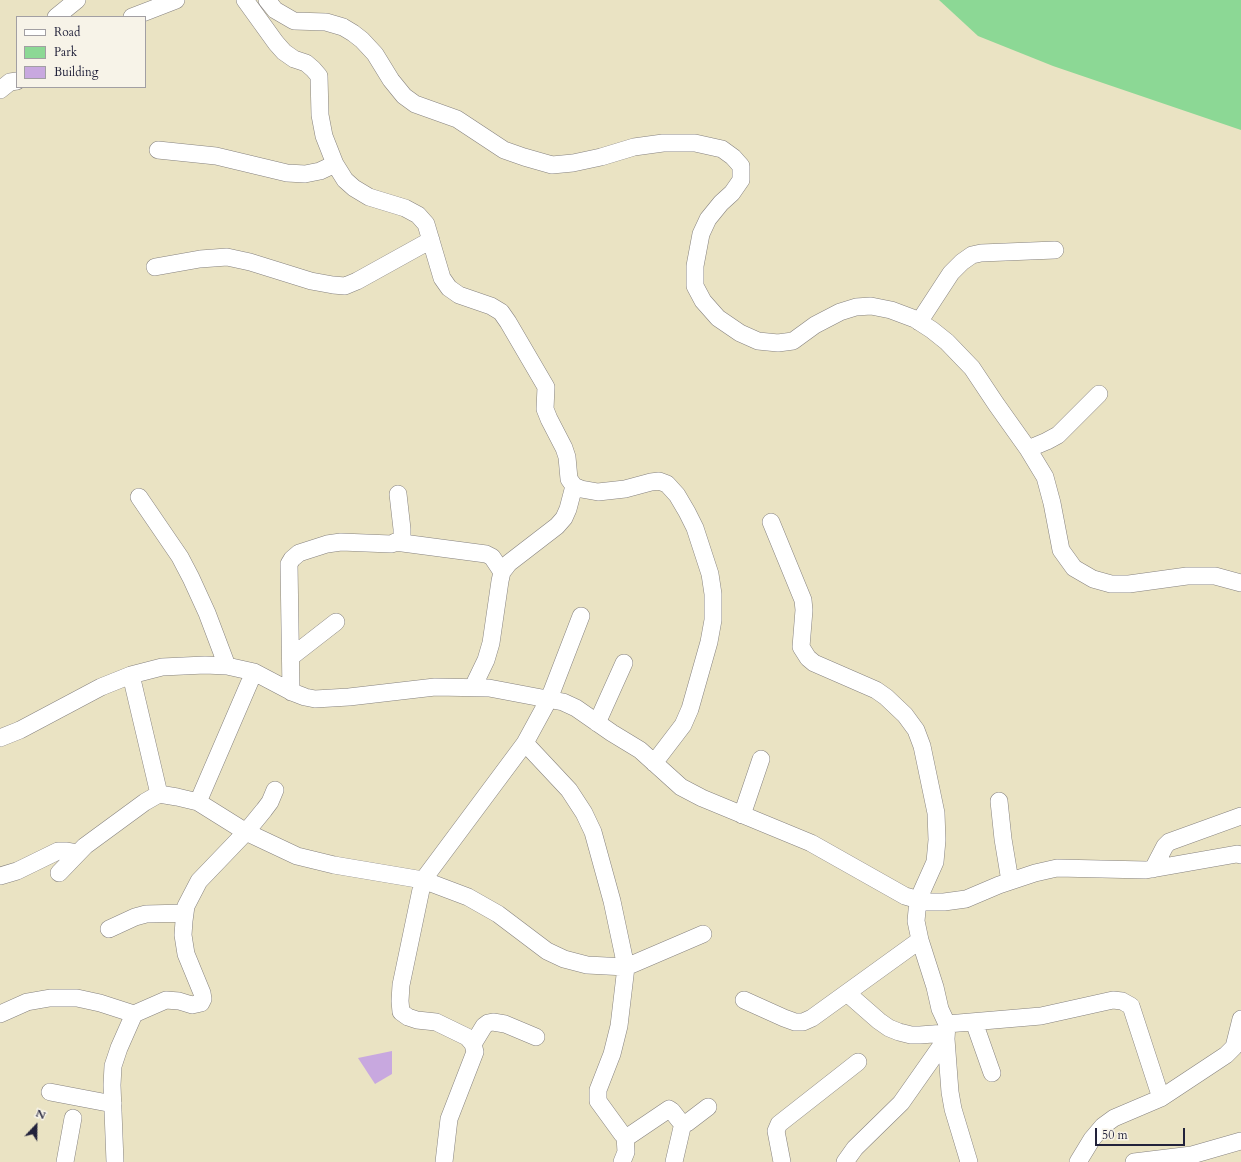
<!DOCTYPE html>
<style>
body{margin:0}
#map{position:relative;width:1241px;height:1162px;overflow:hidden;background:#eae3c3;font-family:Cardo,serif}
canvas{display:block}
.legend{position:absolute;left:16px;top:16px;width:130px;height:72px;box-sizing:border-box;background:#f7f3e8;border:1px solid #a29fa3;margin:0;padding:5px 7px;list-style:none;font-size:12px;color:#22223b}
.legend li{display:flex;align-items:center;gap:8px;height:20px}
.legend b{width:20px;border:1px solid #a29fa3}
.north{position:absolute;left:16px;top:1106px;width:40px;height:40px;-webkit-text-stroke:3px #f7f3e8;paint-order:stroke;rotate:22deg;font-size:11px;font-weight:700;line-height:16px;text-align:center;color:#22223b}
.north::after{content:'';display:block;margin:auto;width:14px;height:18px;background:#22223b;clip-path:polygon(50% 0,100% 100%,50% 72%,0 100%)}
.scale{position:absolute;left:1095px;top:1128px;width:90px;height:18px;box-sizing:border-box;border:2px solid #22223b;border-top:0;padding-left:5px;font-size:12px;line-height:14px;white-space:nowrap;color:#22223b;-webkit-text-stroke:3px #f7f3e8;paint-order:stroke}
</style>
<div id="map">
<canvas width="1241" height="1162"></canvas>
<ul class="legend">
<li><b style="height:5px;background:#fff"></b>Road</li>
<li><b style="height:11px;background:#8cd895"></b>Park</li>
<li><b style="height:11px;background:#c8a8df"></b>Building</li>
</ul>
<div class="north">N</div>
<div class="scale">50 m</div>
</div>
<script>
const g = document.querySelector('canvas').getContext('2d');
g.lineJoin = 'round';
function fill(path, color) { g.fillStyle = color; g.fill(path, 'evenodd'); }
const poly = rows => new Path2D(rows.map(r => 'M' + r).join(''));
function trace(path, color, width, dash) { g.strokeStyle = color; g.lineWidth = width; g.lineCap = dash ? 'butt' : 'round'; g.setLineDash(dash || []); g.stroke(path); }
const green = poly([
 [939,0,1241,0,1241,130,1053,66,978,36]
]);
const building = poly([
 [392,1051,392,1074,375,1084,358,1058]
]);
const minor = poly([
 [245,0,276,43,284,52,294,59,306,63,313,69,319,76,320,115,324,136,335,164,345,180,354,188,369,197,405,208,418,215,426,224,442,278,449,288,459,295,491,306,501,312,508,322,546,387,545,409,549,419,564,448,567,457,569,479,574,486,581,489,598,492,625,489,651,482,659,481,667,484,677,495,687,512,695,528,710,574,713,594,713,620,709,642,690,709,683,725,654,763],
 [267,0,275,10,294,21,326,22,343,27,353,33,362,40,375,54,391,80,404,96,415,104,457,119,504,150,524,157,552,165,573,163,601,157,634,147,663,143,695,143,722,149,733,157,741,166,741,180,732,193,721,203,708,219,701,234,695,266,695,286,703,301,718,318,740,333,758,341,778,343,793,341,815,325,840,312,856,307,871,306,891,310,915,319,932,330,947,342,972,368,996,404,1028,449,1045,477,1052,503,1061,550,1074,568,1093,579,1111,584,1129,584,1187,576,1215,576,1241,583],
 [56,17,77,0],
 [132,17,176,0],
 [0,90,10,82,17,81],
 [158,150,216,156,287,173,305,174,320,171,335,164],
 [155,267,200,259,227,257,250,262,311,281,333,285,345,286,357,281,431,240],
 [919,322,951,273,962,262,972,255,981,253,1055,250],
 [1028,449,1047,441,1058,435,1099,394],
 [139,497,180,557,191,578,207,613,227,666],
 [771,522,803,600,804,610,801,647,808,658,814,663,876,690,886,697,905,715,916,730,922,746,936,813,937,840,935,862,918,900,916,921,920,940,935,987,940,1009,947,1024,946,1039,950,1092,953,1109,969,1162],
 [395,542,486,554,492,557,502,572],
 [291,657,336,622],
 [131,675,159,794],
 [473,687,486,660,491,643,500,581,502,572,509,563,557,526,564,518,568,509,574,486],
 [291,692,289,564,292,559,299,553,327,544,341,542,391,544,398,542,402,537,402,529,398,494],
 [597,723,624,663],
 [0,738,20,730,101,687,131,675,162,667,205,665,227,666,254,672,292,692,305,697,315,699,349,697,435,687,489,688,563,702,576,708,612,733,640,750,681,787,702,798,811,843,905,896,926,902,944,902,966,899,999,885,1035,873,1057,868,1146,870,1237,854,1241,855],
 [525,743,569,790,584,813,593,832,612,901,626,967,619,1026,612,1054,598,1090,598,1101,622,1134,625,1136,629,1136,669,1109,672,1111,679,1120,683,1123,687,1123,708,1107],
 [999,801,1003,839,1010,881],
 [198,802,254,672],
 [742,815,761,759],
 [1153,869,1165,846,1169,842,1241,816],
 [59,873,85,846,145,802,159,794,177,797,198,802,246,832,297,856,334,865,423,880,468,897,498,914,547,951,564,959,587,965,626,967,703,934],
 [0,876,17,871,58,851,67,851,78,853],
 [109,929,135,917,146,914,185,913],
 [847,993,879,1021,889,1028,899,1032,911,1035,920,1035,946,1033],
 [744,1000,784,1018,795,1022,803,1022,812,1018,920,940],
 [0,1014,27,1002,50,998,77,998,100,1003,134,1014],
 [974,1022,992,1073],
 [947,1024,1041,1016,1113,1000,1122,1001,1131,1006,1161,1098],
 [473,1044,484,1026,488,1023,493,1022,505,1024,536,1037],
 [50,1092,113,1104],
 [65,1162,73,1118],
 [115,1162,112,1085,113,1066,119,1048,134,1014,166,1000,179,1001,192,1005,201,1003,203,999,202,993,186,954,183,935,184,921,186,906,199,881,246,832,264,810,270,802,275,790],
 [444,1162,449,1119,475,1052,473,1044,467,1037,436,1022,417,1020,408,1017,401,1012,400,1001,401,985,423,880,525,743,549,699,581,616],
 [622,1162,626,1152,625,1136],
 [674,1162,683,1123],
 [782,1162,776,1131,779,1124,858,1062],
 [845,1162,855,1148,901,1103,946,1039],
 [1078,1162,1092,1139,1103,1126,1114,1118,1161,1098,1226,1055,1234,1047,1241,1019],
 [1134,1162,1192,1155,1241,1141]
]);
fill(green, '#8cd895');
fill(building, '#c8a8df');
trace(minor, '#86827f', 18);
trace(minor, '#fff', 17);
</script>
